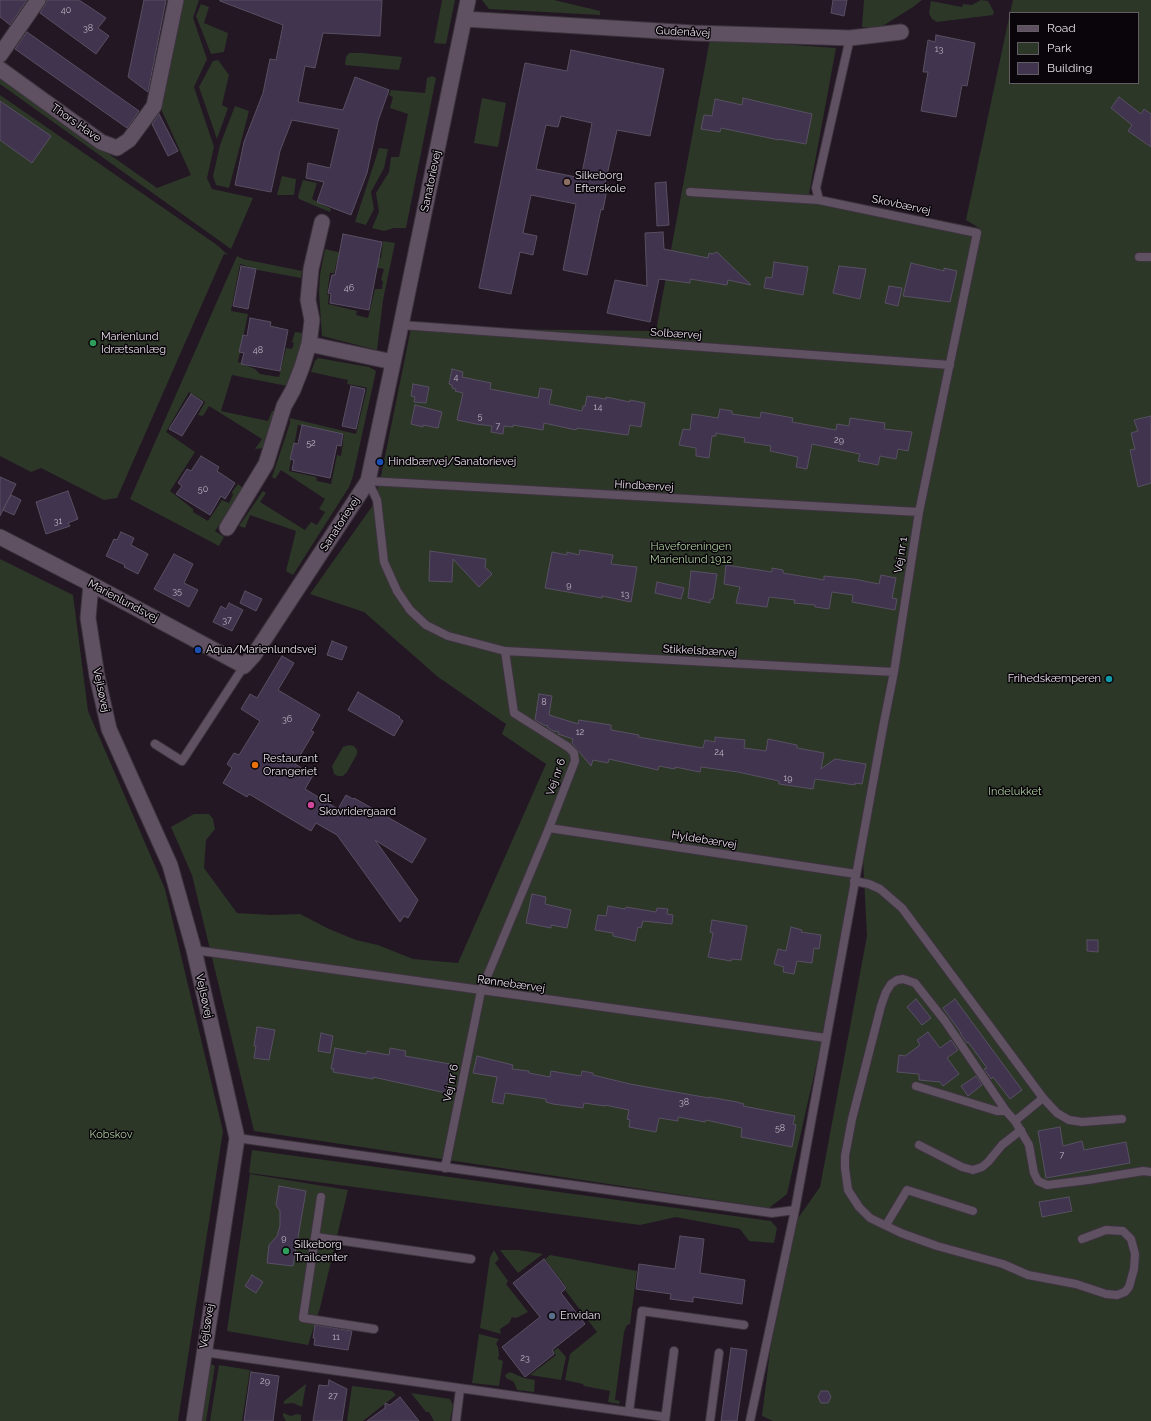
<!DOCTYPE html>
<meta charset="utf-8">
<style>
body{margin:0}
#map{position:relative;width:1151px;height:1421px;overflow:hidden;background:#231724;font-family:Raleway,sans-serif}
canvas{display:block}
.legend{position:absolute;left:1009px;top:12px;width:130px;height:72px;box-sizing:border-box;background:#09050a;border:1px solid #625c63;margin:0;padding:5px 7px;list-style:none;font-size:12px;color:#e7dfe8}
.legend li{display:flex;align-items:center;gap:8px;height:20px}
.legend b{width:20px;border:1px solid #625c63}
</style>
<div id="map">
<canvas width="1151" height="1421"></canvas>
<ul class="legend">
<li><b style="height:5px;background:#5f5161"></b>Road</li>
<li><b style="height:11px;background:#2c3728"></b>Park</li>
<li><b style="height:11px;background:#40344e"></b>Building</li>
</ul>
</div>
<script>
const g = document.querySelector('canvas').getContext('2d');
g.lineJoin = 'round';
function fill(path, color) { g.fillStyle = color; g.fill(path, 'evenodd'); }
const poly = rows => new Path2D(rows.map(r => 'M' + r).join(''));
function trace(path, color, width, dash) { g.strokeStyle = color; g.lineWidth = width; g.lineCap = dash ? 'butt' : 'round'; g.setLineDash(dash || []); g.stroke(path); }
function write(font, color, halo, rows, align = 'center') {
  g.font = font + ' Raleway,sans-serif'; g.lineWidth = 3; g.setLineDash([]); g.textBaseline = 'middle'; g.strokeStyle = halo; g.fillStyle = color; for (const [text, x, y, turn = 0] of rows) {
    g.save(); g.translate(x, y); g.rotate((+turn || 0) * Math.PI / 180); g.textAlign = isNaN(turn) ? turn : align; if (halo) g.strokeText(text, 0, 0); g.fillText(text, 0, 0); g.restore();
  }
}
const green = poly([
 [183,0,199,0,193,18,207,59,194,87,214,147,207,178,212,189,253,198,231,249,0,84,0,77,157,188,191,175,161,109],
 [442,0,455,0,446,44,434,43],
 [482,0,554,0,600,11,600,15,489,9],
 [864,0,922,0,913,7,881,27,875,28,862,27],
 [981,0,988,1,994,12,993,15,937,22,932,19,929,13,931,1,962,7,963,4,972,5],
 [1013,0,1151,0,1151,1421,773,1421,762,1416,770,1351,796,1221,820,1187,867,936,863,859,787,1194,769,1208,254,1131,192,875,171,827,194,814,209,814,213,819,215,829,206,840,204,868,237,913,271,915,300,914,329,929,356,940,378,945,413,959,458,963,546,764,502,734,506,724,438,677,364,612,310,594,373,505,380,481,411,328,656,331,710,39,836,48,809,194,979,228,966,220,1010,13,1010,83,1138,83,1138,13,1010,13],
 [201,4,209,7,204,23,228,33,224,52,211,54,196,16],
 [349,53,362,53,402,57,399,70,345,65,346,57],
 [218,60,229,75,222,105,228,108,217,139,199,87,213,61],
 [432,76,436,78,406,228,394,228,384,231,372,228,379,212,376,193,389,172,391,157,399,157,408,114,390,108,393,97,389,95,391,90,425,93,427,78],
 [0,95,217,245,228,255,224,254,117,498,104,500,41,468,31,472,0,456],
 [482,98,506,103,498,147,474,143],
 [235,106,249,111,229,188,216,185,213,176,220,145],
 [379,148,388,149,384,168,371,192,374,209,366,225,355,222],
 [282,176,296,179,294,195,277,195],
 [303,180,317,183,312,199,331,209,330,212,299,199,298,196],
 [383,241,395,243,383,300,377,350,322,336,319,292,320,275,325,249,342,253,354,260,338,257,334,273,330,273,327,294,329,295,328,304,357,311,356,315,368,318,375,289,382,289,383,281,381,280,384,269,362,265,361,255,381,258],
 [237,256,243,259,302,271,301,278,258,270,240,264,231,311,248,314,238,362,255,369,260,374,279,377,286,348,292,349,294,343,292,342,295,332,303,333,299,354,287,386,232,375,221,411,268,421,272,411,275,411,264,448,255,449,262,439,209,406,203,416,198,415,205,402,189,392,166,432,195,452,170,491,193,509,193,512,208,521,222,500,229,503,233,495,232,492,238,484,244,489,215,531,224,537,219,546,130,499],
 [318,358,369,367,376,371,353,476,349,487,293,575,286,571,296,531,250,515,245,528,239,526,263,491,266,493,260,502,305,530,311,522,317,525,325,512,319,509,325,499,281,470,275,479,272,477,290,423,290,418,356,434,367,388,364,387,347,384,348,380,311,372,315,361],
 [298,425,344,435,341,456,337,455,331,484,317,481,316,477,289,471],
 [0,559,73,595,88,711,165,889,223,1131,178,1421,0,1421],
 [349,745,354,746,357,750,357,754,347,772,343,776,338,776,334,774,332,766,343,747],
 [252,1150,771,1221,777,1228,774,1243,749,1241,740,1229,676,1217,640,1225,249,1173],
 [250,1174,348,1190,320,1308,308,1345,227,1331],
 [494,1250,499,1259,495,1263,508,1281,506,1284,528,1312,516,1318,512,1317,509,1323,500,1329,501,1334,480,1328,490,1257],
 [500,1250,518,1250,543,1254,518,1273],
 [550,1255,637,1271,630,1324,627,1325,624,1332,615,1400,620,1401,619,1404,608,1402,610,1391,584,1386,583,1384,565,1380,570,1354,597,1332,565,1290,567,1288,545,1259],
 [479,1334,499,1339,496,1344,498,1347,499,1355,498,1359,503,1361,499,1386,472,1383],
 [558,1348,566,1357,561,1380,530,1375,556,1355,553,1351],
 [211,1364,215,1366,206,1421,199,1421,208,1367],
 [219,1365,250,1370,242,1421,210,1421],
 [510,1372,524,1378,535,1380,534,1392,517,1390,514,1382,506,1378,505,1375],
 [306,1384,302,1407,293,1403,284,1404,284,1401],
 [352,1386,392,1391,396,1395,363,1421,347,1421],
 [411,1393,450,1399,453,1405,450,1421,434,1421,429,1412,426,1412],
 [283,1413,291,1416,297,1414,301,1415,301,1421,286,1421,283,1416]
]);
const building = poly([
 [0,0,27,0,10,25,0,17,0,0],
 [47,0,79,0,106,18,98,28,109,36,96,54,40,13,45,5,47,0],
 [144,0,166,0,148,92,128,77,144,0],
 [220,0,382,0,380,36,323,33,315,68,305,66,298,102,343,110,355,77,389,90,378,121,367,173,351,215,317,202,324,182,306,178,308,163,330,168,339,129,292,120,280,151,271,192,235,185,244,142,263,93,270,59,276,60,283,25,220,1,220,0],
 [833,0,847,0,844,16,831,13,833,0],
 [27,32,139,111,127,128,15,49,27,32],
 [936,35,975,43,967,86,962,85,956,117,921,111,928,72,923,72,928,40,935,42,936,35],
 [571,50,664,69,650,136,617,130,605,184,608,184,603,210,601,209,587,275,563,270,576,204,531,195,523,233,537,236,533,255,520,252,511,294,479,288,525,63,567,71,571,50],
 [561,116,592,123,581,178,536,169,546,125,558,127,561,116],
 [1119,97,1141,114,1144,109,1151,114,1151,147,1128,131,1132,125,1111,108,1119,97],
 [743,98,812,114,806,144,779,139,779,140,721,128,720,132,701,129,704,115,712,116,715,99,742,105,743,98],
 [0,101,51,136,32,163,0,140,0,101],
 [159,114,178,151,168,156,152,124,159,114],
 [666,182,669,225,657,226,655,183,666,182],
 [663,232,664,249,708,258,709,253,712,254,717,252,751,285,728,280,727,285,690,279,690,283,659,279,650,322,607,313,615,280,647,286,645,233,663,232],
 [343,234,382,242,369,310,330,303,331,294,328,293,332,275,335,275,343,234],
 [774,262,808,267,803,295,764,288,766,277,772,278,774,262],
 [911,263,944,271,944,268,957,271,950,302,903,296,911,263],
 [241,266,256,269,248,309,233,306,241,266],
 [839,266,866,269,860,299,833,293,839,266],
 [889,286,902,288,898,306,885,303,889,286],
 [250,318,271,322,270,326,288,330,280,371,241,364,244,353,239,352,243,335,247,336,250,318],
 [452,369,463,372,462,377,491,383,490,389,538,398,540,388,552,390,549,404,582,411,583,406,585,406,587,396,606,399,606,397,630,402,630,400,645,403,641,427,630,425,628,435,577,428,576,430,544,423,543,430,513,425,513,427,504,426,503,434,491,432,492,426,476,424,457,420,463,393,455,391,456,389,452,388,452,385,449,384,452,369],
 [413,384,429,387,426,403,414,402,415,397,411,396,413,384],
 [351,386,365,389,356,429,342,426,351,386],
 [191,394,203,402,182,436,169,429,191,394],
 [415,405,442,412,438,428,423,425,423,427,411,424,415,405],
 [720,409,732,411,732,414,760,418,761,412,793,418,792,422,836,430,837,424,849,426,850,418,885,423,884,429,912,432,908,451,898,449,896,459,880,456,878,465,858,461,860,454,812,444,807,469,796,467,798,457,770,451,771,446,744,442,745,438,716,433,716,436,712,436,709,458,696,456,696,448,679,445,683,429,690,430,692,414,718,418,720,409],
 [1151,416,1151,483,1138,487,1130,450,1135,449,1131,433,1138,431,1134,420,1151,416],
 [302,425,343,434,341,446,337,445,330,478,292,470,294,460,290,459,294,443,298,444,302,425],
 [201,456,219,467,217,471,235,483,225,499,221,496,210,515,176,494,182,486,178,483,187,469,191,471,201,456],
 [0,477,16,484,0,516,0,477],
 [68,491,78,519,68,523,70,526,46,534,36,502,68,491],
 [11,495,21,500,14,515,3,510,11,495],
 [121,532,134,538,131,545,148,554,138,574,124,567,125,565,106,556,114,539,117,540,121,532],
 [580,550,613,555,611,564,637,567,631,602,602,596,602,598,545,588,552,552,567,555,567,552,579,555,580,550],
 [430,551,486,559,485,567,492,574,479,587,453,559,452,582,429,581,430,551],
 [174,554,193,564,184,583,198,590,189,607,154,589,174,554],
 [726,565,772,572,772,568,783,570,783,573,824,580,824,576,854,579,879,584,881,575,896,578,892,598,897,599,895,610,852,602,853,595,832,592,829,609,815,607,815,605,794,603,795,600,769,597,767,607,736,603,740,587,724,584,726,565],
 [691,571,717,574,713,599,710,599,710,603,688,598,691,571],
 [657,582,684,588,681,599,655,593,657,582],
 [245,591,262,599,256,611,240,603,245,591],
 [229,603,243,610,232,631,213,622,221,606,226,609,229,603],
 [332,641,347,647,342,660,327,655,332,641],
 [282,656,294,663,278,690,320,715,311,731,314,732,295,764,313,775,305,789,338,809,346,795,353,799,354,798,426,839,412,863,375,840,418,900,408,918,404,916,400,922,337,835,316,823,311,831,249,794,247,797,223,783,232,768,227,764,234,753,239,755,260,721,241,709,250,694,257,698,282,656],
 [358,692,400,717,399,718,403,721,394,736,348,710,358,692],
 [539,694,552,696,549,715,578,724,579,720,611,725,611,730,639,735,638,737,703,748,705,740,715,742,715,737,745,740,744,748,766,751,768,739,797,745,797,748,824,753,821,769,835,759,866,764,862,784,855,783,855,785,815,779,813,789,779,784,779,781,738,772,701,767,700,772,675,767,675,769,659,766,658,770,609,759,608,763,593,760,591,766,572,743,573,739,558,734,559,732,553,731,547,727,548,726,544,725,535,720,539,694],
 [532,894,546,897,545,904,571,910,567,928,551,925,551,928,526,923,532,894],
 [608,906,625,909,626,907,656,912,657,908,668,909,667,914,673,915,672,924,643,921,641,928,638,927,635,941,613,936,613,933,595,930,598,915,606,916,608,906],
 [712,920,747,926,741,960,732,959,731,961,708,957,713,933,710,932,712,920],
 [791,927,802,930,801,932,821,935,819,949,814,948,812,963,797,961,794,974,783,972,784,967,774,964,778,949,786,951,791,927],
 [1087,940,1098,940,1098,952,1087,951,1087,940],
 [916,999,931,1018,922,1025,907,1007,916,999],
 [955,999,1022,1090,1010,1099,993,1077,991,1079,984,1069,987,1068,968,1042,967,1043,960,1033,961,1033,943,1008,955,999],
 [257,1027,275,1030,269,1060,254,1058,256,1046,254,1046,257,1027],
 [928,1032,940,1048,951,1040,958,1050,947,1058,959,1074,943,1086,940,1082,919,1080,919,1074,897,1072,899,1055,905,1056,920,1045,917,1040,928,1032],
 [321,1033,333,1036,330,1053,318,1051,321,1033],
 [335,1048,366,1054,367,1051,389,1055,390,1048,406,1051,405,1056,450,1064,446,1093,373,1077,373,1079,333,1072,334,1069,331,1069,335,1048],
 [477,1056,513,1065,512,1069,529,1071,529,1073,550,1077,551,1071,581,1076,582,1071,593,1073,593,1075,630,1084,709,1098,709,1097,737,1102,744,1104,743,1106,795,1116,793,1124,796,1125,792,1147,741,1137,742,1128,706,1120,705,1122,678,1117,678,1121,659,1118,656,1132,629,1127,630,1120,627,1119,629,1110,605,1105,605,1106,584,1103,583,1108,553,1104,546,1102,546,1099,505,1093,503,1104,492,1102,497,1077,473,1073,477,1056],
 [976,1076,982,1085,968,1096,961,1086,976,1076],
 [1060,1127,1063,1146,1082,1141,1084,1150,1126,1142,1130,1163,1046,1178,1038,1131,1060,1127],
 [279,1186,306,1191,293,1266,267,1263,269,1245,277,1236,280,1226,280,1211,276,1205,279,1186],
 [1069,1197,1072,1211,1042,1217,1039,1202,1069,1197],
 [680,1236,704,1239,700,1273,745,1280,742,1304,693,1297,693,1302,670,1299,671,1294,636,1289,639,1264,675,1269,680,1236],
 [544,1259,566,1288,561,1293,585,1324,552,1350,554,1354,525,1377,502,1347,540,1317,513,1283,544,1259],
 [252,1275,263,1282,256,1293,245,1286,252,1275],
 [315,1325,352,1331,348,1350,314,1345,315,1338,313,1338,315,1325],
 [731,1348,747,1350,737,1421,721,1421,731,1348],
 [251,1372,279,1376,273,1421,244,1421,251,1372],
 [329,1380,347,1389,342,1421,313,1421,319,1385,328,1386,329,1380],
 [821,1391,828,1391,831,1397,828,1403,821,1403,818,1397,821,1391],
 [400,1397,419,1421,367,1421,385,1408,385,1403,390,1405,400,1397]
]);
const lane = poly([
 [819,200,816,188,850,38],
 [1139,257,1151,257],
 [401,325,950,365],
 [505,651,894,672],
 [155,744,182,761,244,666],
 [549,828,856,874],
 [854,881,869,884,880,889,902,908,1043,1098,1057,1113,1069,1120,1082,1122,1122,1119],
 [194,950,826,1038],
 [916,1086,997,1111,1006,1111],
 [1015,1121,1043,1098],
 [237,1138,772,1213,795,1210,884,722,894,672,919,512,977,233,819,200,690,192],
 [919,1145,962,1167,973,1170,982,1167,988,1162,1002,1145,1021,1130],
 [445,1168,481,991,549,828,575,761,574,753,568,747,514,713,505,651,448,636,426,625,410,610,397,591,384,562,377,500,368,481,919,512],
 [321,1197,303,1318,374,1329],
 [886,1225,907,1190,973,1211],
 [316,1237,471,1259],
 [1082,1239,1106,1230,1123,1231,1131,1239,1135,1254,1134,1269,1129,1287,1125,1292,1117,1295,1106,1294,1076,1284,1028,1275,1003,1264,937,1246,901,1233,870,1218,859,1207,848,1190,845,1168,845,1156,852,1119,881,1006,886,992,891,984,897,980,903,979,915,983,945,1021,1006,1111,1015,1121,1029,1145,1034,1173,1038,1181,1047,1185,1088,1180,1143,1171,1151,1172],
 [203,1352,665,1417],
 [629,1412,642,1311,744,1325],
 [456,1421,460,1389],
 [665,1421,674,1351],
 [710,1421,719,1353],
 [750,1421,795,1210]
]);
const street = poly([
 [464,19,694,33,821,37,850,38,901,32],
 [0,55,38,0],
 [0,69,101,142,117,148,129,140,154,106,176,0],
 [309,344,393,362],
 [227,528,266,464,284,406,293,390,302,367,309,344,312,320,308,300,311,269,322,222],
 [0,537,91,584,244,666,254,655,368,481,401,325,468,0],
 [91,584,88,618,97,676,109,729,170,865,194,950,237,1138,194,1421]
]);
const markers = [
 [567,182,4,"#8d6e63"],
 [93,343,4,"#2e9e5b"],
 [380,462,4,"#1a4fb4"],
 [198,650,4,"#1a4fb4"],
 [1109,679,4,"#0f9aa8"],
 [255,765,4,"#e8710a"],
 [311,805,4,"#d1479c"],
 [286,1251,4,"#2e9e5b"],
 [552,1316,4,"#5c6f8a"]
];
const numberNames = [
 ["40",66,10],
 ["38",88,28],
 ["13",939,49],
 ["46",349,288],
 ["48",258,350],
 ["4",456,377],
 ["14",598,407],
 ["5",480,416],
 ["7",498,426],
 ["29",839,440],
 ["52",311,443],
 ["50",203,489],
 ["31",58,521],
 ["9",569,585],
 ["35",177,591],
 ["13",625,594],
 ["37",227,620],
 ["8",544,702],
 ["36",287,719],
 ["12",580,732],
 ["24",719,752],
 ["19",788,778],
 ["38",684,1102],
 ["58",780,1128],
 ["7",1062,1155],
 ["9",284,1238],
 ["11",336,1337],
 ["23",525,1358],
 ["29",265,1381],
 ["27",333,1396]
];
const streetNames = [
 ["Gudenåvej",683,32,3],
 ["Thors Have",76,123,35],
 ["Sanatorievej",431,181,-78],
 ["Skovbærvej",901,205,12],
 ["Solbærvej",676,334,4],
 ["Hindbærvej",644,486,3],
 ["Sanatorievej",340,524,-57],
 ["Vej nr 1",901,555,-81],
 ["Marienlundsvej",123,601,28],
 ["Stikkelsbærvej",700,651,3],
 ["Vejlsøvej",101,690,78],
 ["Vej nr 6",556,777,-71],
 ["Hyldebærvej",704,840,9],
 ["Rønnebærvej",511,984,8],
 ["Vejlsøvej",204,996,77],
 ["Vej nr 6",451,1083,-79],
 ["Vejlsøvej",207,1326,-81]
];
const poiNames = [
 ["Silkeborg",575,176],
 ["Efterskole",575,189],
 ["Marienlund",101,337],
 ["Idrætsanlæg",101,350],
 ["Hindbærvej/Sanatorievej",388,462],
 ["Aqua/Marienlundsvej",206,650],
 ["Frihedskæmperen",1101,679,"right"],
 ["Restaurant",263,759],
 ["Orangeriet",263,772],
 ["Gl.",319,799],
 ["Skovridergaard",319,812],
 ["Silkeborg",294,1245],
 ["Trailcenter",294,1258],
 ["Envidan",560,1316]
];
const parkNames = [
 ["Haveforeningen",691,547],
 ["Marienlund 1912",691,560],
 ["Indelukket",1015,792],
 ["Kobskov",111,1135]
];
fill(green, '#2c3728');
fill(building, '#40344e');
trace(building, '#585062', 1);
trace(lane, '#3c333d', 10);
trace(street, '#3c333d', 17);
trace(lane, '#5f5161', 8);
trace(street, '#5f5161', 15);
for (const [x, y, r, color] of markers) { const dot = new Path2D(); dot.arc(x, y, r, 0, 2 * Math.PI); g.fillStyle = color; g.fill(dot); trace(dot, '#09050a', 1.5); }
write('9px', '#bdb4c2', null, numberNames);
write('11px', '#e7dfe8', '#09050a', streetNames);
write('11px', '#e7dfe8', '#09050a', poiNames, 'left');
write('11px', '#abcd9c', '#09050a', parkNames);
</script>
